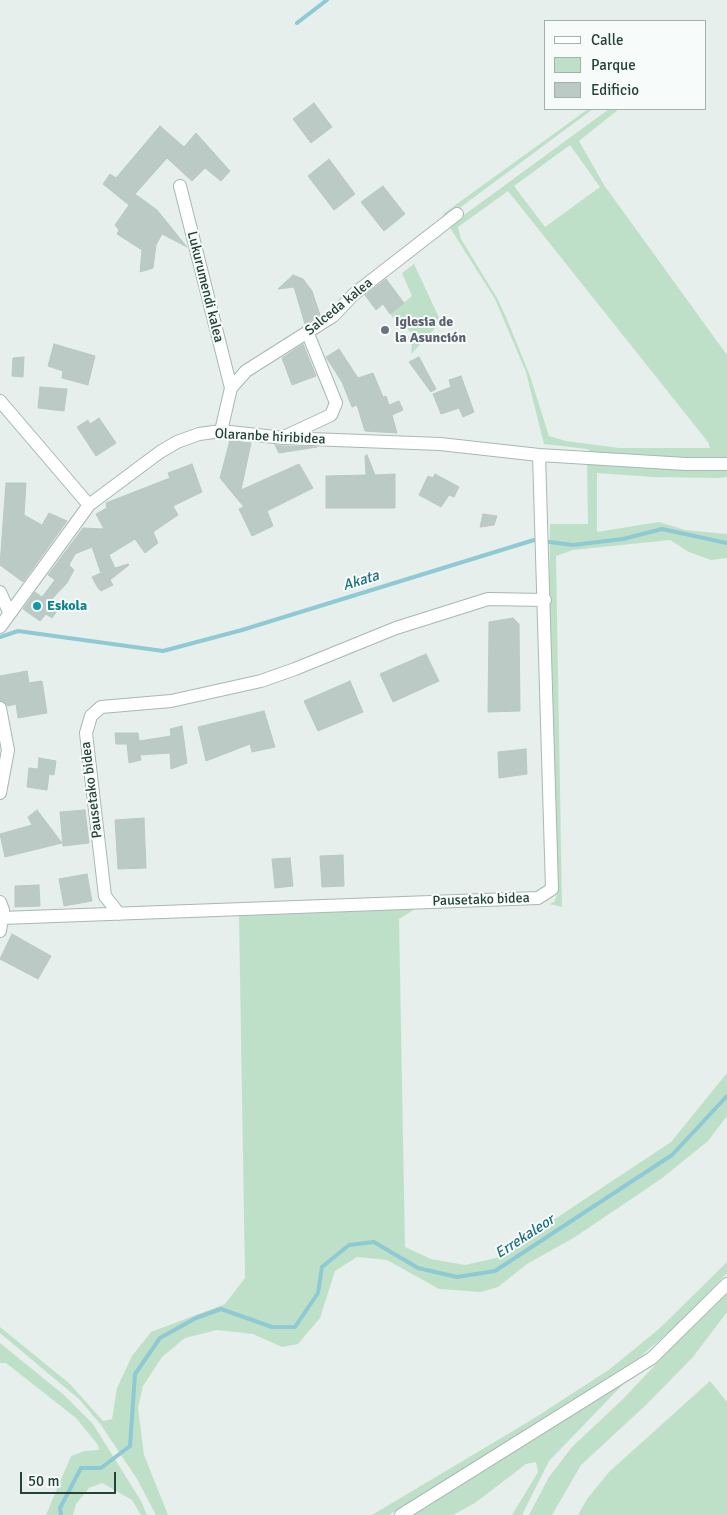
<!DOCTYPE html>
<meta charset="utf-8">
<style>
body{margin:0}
#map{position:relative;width:727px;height:1515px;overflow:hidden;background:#e6efeb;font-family:Signika,sans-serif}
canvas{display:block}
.legend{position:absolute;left:544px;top:20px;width:162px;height:90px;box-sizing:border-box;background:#f7fbf9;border:1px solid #a3b1ad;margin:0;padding:6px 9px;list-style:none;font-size:15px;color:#24423a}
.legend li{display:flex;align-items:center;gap:10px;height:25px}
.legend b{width:25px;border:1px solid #a3b1ad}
.scale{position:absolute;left:20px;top:1472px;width:96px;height:22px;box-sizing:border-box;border:2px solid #24423a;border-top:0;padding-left:6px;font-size:15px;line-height:18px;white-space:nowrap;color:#24423a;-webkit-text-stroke:4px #f7fbf9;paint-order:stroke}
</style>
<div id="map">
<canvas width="727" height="1515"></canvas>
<ul class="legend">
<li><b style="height:6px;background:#fff"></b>Calle</li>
<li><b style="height:14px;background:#bfe0c8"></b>Parque</li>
<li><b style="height:14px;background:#bbcac4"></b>Edificio</li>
</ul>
<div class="scale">50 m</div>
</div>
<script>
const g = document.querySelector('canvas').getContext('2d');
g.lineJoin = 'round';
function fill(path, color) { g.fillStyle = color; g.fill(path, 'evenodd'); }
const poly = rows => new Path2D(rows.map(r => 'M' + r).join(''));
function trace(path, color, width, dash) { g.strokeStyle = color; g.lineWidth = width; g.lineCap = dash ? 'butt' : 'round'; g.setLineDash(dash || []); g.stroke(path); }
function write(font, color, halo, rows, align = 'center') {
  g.font = font + ' Signika,sans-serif'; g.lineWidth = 4; g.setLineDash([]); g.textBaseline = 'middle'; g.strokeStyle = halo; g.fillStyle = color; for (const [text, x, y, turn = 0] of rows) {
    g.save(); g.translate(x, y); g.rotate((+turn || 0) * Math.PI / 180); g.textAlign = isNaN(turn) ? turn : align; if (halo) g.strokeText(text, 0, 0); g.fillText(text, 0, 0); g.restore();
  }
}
const green = poly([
 [588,109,593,109,446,218,443,214],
 [609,109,619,109,579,141,604,185,727,355,727,460,592,452,587,449,544,444,526,372,495,299,449,226],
 [570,145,600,187,545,227,514,186],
 [508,191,708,442,710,448,619,448,566,441,549,436,530,376,506,317,497,298,461,239,458,227],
 [414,264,441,322,411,354,412,345,407,339,412,335,402,321,398,323,390,314,412,296,402,273],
 [587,462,702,471,727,471,727,477,718,478,652,477,597,473,597,532,659,522,685,530,727,534,727,558,711,560,689,552,670,540,573,550,556,556,562,907,549,904,554,902,557,895,549,611,550,524,588,524],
 [415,909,399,919,405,1247,431,1259,465,1265,496,1258,671,1142,727,1073,727,1116,708,1141,661,1179,575,1237,527,1264,498,1287,481,1292,439,1289,387,1260,357,1257,335,1271,320,1318,298,1344,282,1347,253,1334,217,1330,185,1338,162,1357,143,1386,138,1408,144,1455,168,1515,156,1515,137,1479,101,1425,80,1400,0,1333,0,1327,70,1384,103,1421,112,1419,117,1388,132,1356,151,1332,225,1304,245,1278,239,916],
 [727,1262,727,1273,680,1322,640,1357,389,1515,372,1515,533,1419,610,1369,660,1328],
 [727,1289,727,1312,693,1357,647,1404,581,1465,552,1515,529,1515,549,1477,572,1447,623,1399],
 [0,1343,64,1395,93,1424,141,1501,147,1515,141,1515,132,1500,102,1483,89,1488,76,1504,73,1515,46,1515,71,1456,85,1451,99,1450,98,1445,76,1418,6,1363,0,1363],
 [630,1377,549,1461,522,1515,512,1515,538,1472,536,1462,526,1464,475,1503,453,1515,411,1515],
 [710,1381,727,1402,727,1515,578,1515,587,1499,609,1472]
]);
const stream = poly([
 [297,23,327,0],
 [0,637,18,631,163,651,242,630,534,540,573,545,623,539,662,529,727,543],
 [61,1515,60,1508,81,1468,101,1468,130,1446,135,1374,160,1338,196,1318,221,1309,272,1327,295,1327,318,1293,322,1267,349,1245,374,1242,418,1268,457,1277,495,1271,672,1155,727,1096]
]);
const building = poly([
 [314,103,332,127,311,143,293,119,314,103],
 [160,126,184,147,196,133,230,171,221,181,205,168,192,181,167,158,135,194,157,210,187,247,162,234,156,245,153,268,140,272,142,250,117,234,119,230,115,225,129,205,103,184,110,174,116,178,160,126],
 [329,159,355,194,334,210,308,176,329,159],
 [383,186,405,214,384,231,361,202,383,186],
 [293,275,303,279,312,291,320,315,305,324,294,287,278,289,293,275],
 [386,279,404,303,390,314,383,304,376,310,365,295,386,279],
 [54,344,95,356,88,385,62,378,63,371,48,366,54,344],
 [303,344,316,376,292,385,282,358,303,344],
 [339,349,358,378,373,373,383,397,386,396,389,405,399,401,403,410,392,415,397,433,365,431,357,405,352,407,342,382,326,357,339,349],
 [24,357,23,377,12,376,13,358,24,357],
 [419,357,436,389,431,392,409,362,419,357],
 [461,376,474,412,463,417,459,408,441,414,433,394,451,387,449,380,461,376],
 [40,387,67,389,64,411,38,408,40,387],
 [99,418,116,443,96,456,77,427,88,420,90,424,99,418],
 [230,440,251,443,241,490,299,464,313,488,267,511,273,526,252,536,239,509,244,507,220,478,230,440],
 [275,445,284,446,317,447,279,453,275,445],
 [367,455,375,475,395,474,395,508,326,508,326,476,366,475,365,456,367,455],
 [192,464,202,492,173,506,178,515,153,532,158,543,145,553,135,539,109,555,115,568,128,564,129,565,110,580,113,585,101,591,98,588,92,577,101,573,92,547,75,554,69,565,74,570,67,583,50,601,57,611,52,618,46,614,40,621,23,609,35,592,42,597,55,580,48,575,83,528,104,529,96,514,107,508,106,503,170,478,168,473,192,464],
 [435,474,459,487,454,497,449,495,441,507,419,495,428,476,433,478,435,474],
 [6,483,26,483,24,515,42,525,49,513,67,521,23,582,0,565,6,483],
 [483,514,497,516,494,525,480,527,483,514],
 [513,618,519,624,520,711,488,712,489,622,513,618],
 [426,654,439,681,393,702,380,674,426,654],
 [27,671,29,683,42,681,47,713,18,718,16,704,8,706,0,700,0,676,27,671],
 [350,681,363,712,318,731,304,701,350,681],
 [264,711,275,747,252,752,250,744,206,761,198,727,264,711],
 [182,726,187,763,171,769,170,753,140,755,141,760,129,763,127,744,116,744,115,733,138,733,139,741,171,736,170,729,182,726],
 [526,749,527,774,499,778,498,752,526,749],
 [39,758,56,761,54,775,49,774,47,790,27,787,29,768,38,769,39,758],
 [37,810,62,843,5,857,0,834,32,825,28,817,37,810],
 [85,810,89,843,63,846,60,812,85,810],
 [144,818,146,868,118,869,115,820,144,818],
 [343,855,344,886,322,887,320,856,343,855],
 [290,858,293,886,275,888,272,859,290,858],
 [87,874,92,901,64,906,59,879,87,874],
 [39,885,40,906,15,907,15,886,39,885],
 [12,934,51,956,38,979,0,959,12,934]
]);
const minor = poly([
 [180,186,231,388],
 [0,401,89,505],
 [221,431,231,388,246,371,333,316,354,294,457,214],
 [286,436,331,415,336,403,308,334],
 [0,592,9,612],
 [0,627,89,505,160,452,177,442,199,434,221,431,284,438,440,444,539,455,686,464,727,464],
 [0,708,8,750,0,793],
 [0,902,3,910,0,931],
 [119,914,105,896,86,733,91,716,101,707,171,701,261,681,295,669,396,628,488,599,545,600],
 [2,918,538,898,552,889,539,455],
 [401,1515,652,1358,727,1284]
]);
const markers = [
 [385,330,5,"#6b7280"],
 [37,606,5,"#0f9aa8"]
];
const streetNames = [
 ["Lukurumendi kalea",205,287,76],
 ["Salceda kalea",339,307,-39],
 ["Olaranbe hiribidea",270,437,3],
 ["Pausetako bidea",92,790,-97],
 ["Pausetako bidea",481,900,-2]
];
const worshipNames = [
 ["Iglesia de",395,322],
 ["la Asunción",395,338]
];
const cultureNames = [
 ["Eskola",47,606]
];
const waterNames = [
 ["Akata",361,581,-17],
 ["Errekaleor",525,1237,-33]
];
fill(green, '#bfe0c8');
trace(stream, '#8ec9d4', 4);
fill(building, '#bbcac4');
trace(building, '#b8c9c2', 1);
trace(minor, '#a8b8b2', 14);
trace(minor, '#fff', 12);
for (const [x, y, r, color] of markers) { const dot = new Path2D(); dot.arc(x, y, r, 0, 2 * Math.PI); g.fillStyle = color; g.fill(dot); trace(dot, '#f7fbf9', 2); }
write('14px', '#24423a', '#f7fbf9', streetNames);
write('bold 14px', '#5b616d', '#f7fbf9', worshipNames, 'left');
write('bold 14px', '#0d838f', '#f7fbf9', cultureNames, 'left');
write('italic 15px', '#1c6f80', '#f7fbf9', waterNames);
</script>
